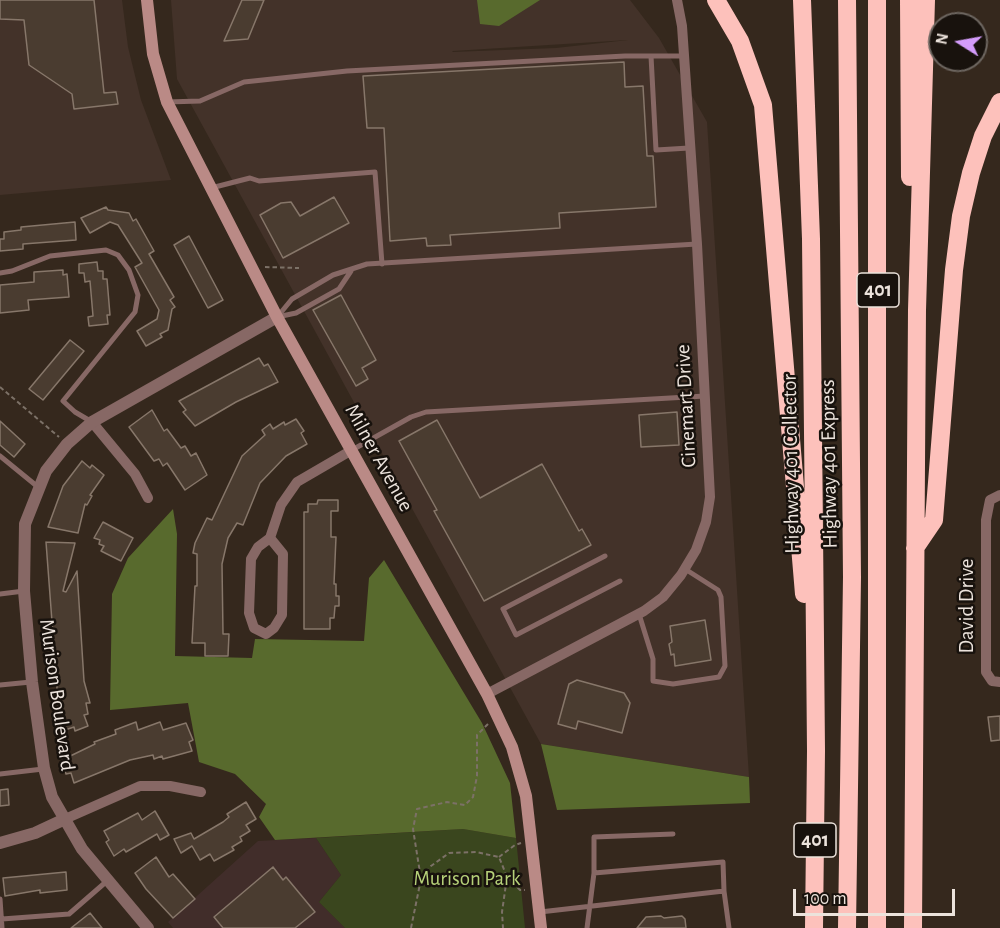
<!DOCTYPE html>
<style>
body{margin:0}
#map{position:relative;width:1000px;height:928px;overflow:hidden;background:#35281d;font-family:"Alegreya Sans",sans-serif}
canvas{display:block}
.north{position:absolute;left:928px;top:12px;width:60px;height:60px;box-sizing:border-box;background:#18120d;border:2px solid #6d6660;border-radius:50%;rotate:281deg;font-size:16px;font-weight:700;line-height:24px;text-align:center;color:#ece3dc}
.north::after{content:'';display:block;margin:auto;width:21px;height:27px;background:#d49cfb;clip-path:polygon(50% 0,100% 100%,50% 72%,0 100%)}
.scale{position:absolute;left:793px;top:889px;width:162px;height:27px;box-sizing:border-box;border:3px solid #ece3dc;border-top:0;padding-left:8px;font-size:18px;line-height:21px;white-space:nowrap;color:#ece3dc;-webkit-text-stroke:4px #18120d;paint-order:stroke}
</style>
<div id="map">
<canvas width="1000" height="928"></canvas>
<div class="north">N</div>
<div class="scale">100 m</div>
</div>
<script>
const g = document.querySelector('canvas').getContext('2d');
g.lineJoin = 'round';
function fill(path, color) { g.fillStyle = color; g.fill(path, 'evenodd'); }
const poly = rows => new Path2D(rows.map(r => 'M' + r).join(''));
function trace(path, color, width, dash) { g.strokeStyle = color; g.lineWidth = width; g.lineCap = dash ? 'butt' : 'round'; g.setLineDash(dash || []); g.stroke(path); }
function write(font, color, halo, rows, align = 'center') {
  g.font = font + ' "Alegreya Sans",sans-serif'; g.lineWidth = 5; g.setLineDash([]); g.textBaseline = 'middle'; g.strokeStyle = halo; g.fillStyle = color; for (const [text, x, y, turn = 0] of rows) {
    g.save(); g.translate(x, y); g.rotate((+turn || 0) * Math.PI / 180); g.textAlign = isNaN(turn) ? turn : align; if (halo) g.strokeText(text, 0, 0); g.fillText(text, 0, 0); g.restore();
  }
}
const commercial = poly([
 [0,0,122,0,128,47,141,100,171,180,0,195],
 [171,0,630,0,659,38,707,122,749,777,541,744,177,79],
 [628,40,556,48,452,52,453,51]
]);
const education = poly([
 [316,838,341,875,319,902,345,928,173,928,168,922,258,841]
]);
const green = poly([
 [463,829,516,838,525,928,345,928,319,902,341,875,316,838]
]);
const forest = poly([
 [477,0,540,0,499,26,480,24],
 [173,509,177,534,175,656,252,658,255,639,364,641,369,578,384,560,482,723,510,783,516,838,463,829,275,840,259,817,266,804,235,774,199,762,188,703,110,710,112,594,128,558],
 [541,744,749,777,750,803,557,810]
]);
const building = poly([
 [0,0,94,0,104,93,116,92,118,104,74,109,72,94,29,65,24,20,0,19,0,0],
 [242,0,264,0,248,39,224,41,242,0],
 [624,62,625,87,643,86,647,156,653,156,656,207,559,213,560,228,450,235,451,245,427,246,426,238,390,241,384,128,367,128,363,76,624,62],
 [334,197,349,223,283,258,260,215,281,203,291,202,300,216,334,197],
 [106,207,108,210,129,213,133,221,136,219,154,251,149,254,174,297,170,300,175,307,172,309,168,330,160,334,162,337,146,346,137,331,157,319,159,310,135,267,142,263,118,225,110,222,90,233,81,218,106,207],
 [75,222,76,240,23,244,23,249,0,251,0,239,4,239,4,232,21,230,21,227,75,222],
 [189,236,223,300,208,308,174,245,189,236],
 [97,262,98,271,103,271,103,279,107,279,110,315,107,315,108,324,89,326,88,317,93,316,90,281,85,282,84,273,79,273,79,264,97,262],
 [63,270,63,275,67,274,69,297,28,300,29,310,0,313,0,285,34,282,34,272,63,270],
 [341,295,376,360,362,368,368,379,356,386,313,310,341,295],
 [70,340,84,351,43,400,29,389,70,340],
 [259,358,264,366,268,364,278,382,236,402,195,426,183,412,186,410,179,401,259,358],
 [152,410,164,431,167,429,181,448,185,446,191,456,196,453,207,475,185,490,167,463,163,466,159,459,154,461,129,427,152,410],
 [677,412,679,445,641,447,639,415,677,412],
 [296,419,304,431,301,433,307,444,286,456,260,483,243,525,237,523,228,538,222,564,223,634,229,634,228,656,205,656,205,643,192,643,195,586,197,586,197,554,193,553,195,543,207,518,212,520,242,456,265,435,262,430,270,424,273,429,284,422,285,425,296,419],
 [437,420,480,498,542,464,579,531,582,529,591,545,484,601,434,511,437,510,399,441,437,420],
 [0,421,25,444,14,457,0,445,0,421],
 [82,461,90,468,92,465,104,475,90,495,92,496,87,505,85,504,78,533,48,527,63,486,82,461],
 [318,500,338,500,338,511,331,511,331,537,336,537,334,584,336,584,336,596,339,596,339,606,335,606,334,618,330,618,330,629,304,629,304,512,308,512,308,504,317,504,318,500],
 [103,522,133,538,121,561,101,551,104,546,99,544,100,540,94,538,103,522],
 [46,542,75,543,63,591,66,592,77,571,84,681,90,703,86,703,88,714,84,715,88,726,75,731,74,727,62,731,59,715,46,542],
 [705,620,711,660,675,666,674,654,671,655,669,644,672,642,670,626,705,620],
 [577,680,624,693,630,703,622,733,578,721,576,729,558,724,569,684,577,680],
 [1000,716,1000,740,991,741,988,717,1000,716],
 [136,722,138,730,160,722,163,730,186,723,193,740,189,742,192,751,163,759,162,756,154,759,153,755,130,760,74,783,71,773,66,774,62,760,95,744,94,742,116,734,115,730,136,722],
 [8,789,9,805,0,806,0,790,8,789],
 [246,802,256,819,246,825,250,831,240,837,242,841,232,847,234,850,214,861,210,854,200,860,192,846,181,853,174,839,191,833,194,839,223,822,229,817,227,814,246,802],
 [155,811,169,835,160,840,157,834,126,852,124,849,114,856,106,842,109,840,104,831,138,813,142,820,155,811],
 [156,857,169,877,173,874,195,899,173,918,146,889,135,873,156,857],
 [273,867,283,880,286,877,315,912,295,928,223,928,214,917,273,867],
 [66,872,67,890,40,893,40,890,5,896,3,878,66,872],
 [90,913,102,928,71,928,90,913],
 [661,916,664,918,682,916,685,919,686,928,637,928,646,917,661,916]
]);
const path = poly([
 [265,267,299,268],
 [0,387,59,437],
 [499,857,515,845,521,843],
 [507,877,520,890,525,890],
 [421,878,431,866,449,853,476,852,499,857,507,877,502,912,503,928],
 [411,928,421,879,413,829,417,809,447,802,465,805,473,797,477,776,477,735,488,724]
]);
const service = poly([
 [651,56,656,150,689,148],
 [167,102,200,101,244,82,347,71,625,56,682,56],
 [211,188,250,178,259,181,375,172,382,264],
 [0,273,12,271,50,256,106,250,118,255,129,270,138,295,135,312,63,401,75,412,92,422],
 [278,316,292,299,333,275,367,264,697,244],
 [277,317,296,313,339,289,351,271],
 [352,450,411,417,426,412,705,396],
 [0,456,38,487],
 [605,556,503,609,516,635,620,581],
 [0,594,24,591],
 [639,614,653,659,653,681,673,684,719,677,725,666,721,597,718,590,685,569],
 [0,685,31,682],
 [0,774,43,769],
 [594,873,723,862,724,891],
 [0,899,2,928],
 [540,912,724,891,729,928],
 [2,919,69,914,107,881],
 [587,928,594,873,594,837,673,834]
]);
const minor = poly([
 [92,422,135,474,148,498],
 [1000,495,990,500,986,520,986,672,992,681,1000,682],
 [270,538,258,547,251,559,249,613,254,628,266,634,274,628,282,615,283,554,270,538,281,505,297,482,352,450],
 [487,694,644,611,663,597,681,575,696,550,706,522,710,497,697,244,682,26,677,0],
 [65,819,140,786,170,786,201,792]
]);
const tertiary = poly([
 [0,843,35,833,65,819],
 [148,928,82,849,52,797,44,768,32,682,24,591,25,524,46,471,67,444,92,422,277,317]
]);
const secondary = poly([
 [147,0,153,54,167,102,277,317,487,694,512,747,526,796,541,928]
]);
const motorway = poly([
 [716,0,740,41,763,105,804,594],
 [802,0,811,239,814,530,816,751,814,928],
 [847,0,852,577,847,928],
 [877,0,877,928],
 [909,0,910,177],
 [915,548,934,520,954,270,961,216,971,173,983,136,1000,102],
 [913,928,917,310,926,0]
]);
const shields = [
 [878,290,42],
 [815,840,42]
];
const shieldNames = [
 ["401",878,290],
 ["401",815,840]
];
const streetNames = [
 ["Cinemart Drive",686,406,-93],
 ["Milner Avenue",379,458,61],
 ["Highway 401 Collector",791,464,-91],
 ["Highway 401 Express",829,464,-91],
 ["David Drive",967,606,-90],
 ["Murison Boulevard",57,695,82]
];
const parkNames = [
 ["Murison Park",467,879]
];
fill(commercial, '#433229');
fill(education, '#412d2a');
fill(green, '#3a461e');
fill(forest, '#586a2d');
fill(building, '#4a3c30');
trace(building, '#87776a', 1.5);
trace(path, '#7c7167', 2, [4.5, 3]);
trace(service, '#876865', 5);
trace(minor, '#876865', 10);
trace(tertiary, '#876865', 12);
trace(secondary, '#ba8a86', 12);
trace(motorway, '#fdc1bb', 18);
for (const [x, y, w] of shields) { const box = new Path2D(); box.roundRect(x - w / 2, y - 17, w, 34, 4.5); g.fillStyle = '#18120d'; g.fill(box); trace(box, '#ece3dc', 1.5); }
write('bold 20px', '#ece3dc', null, shieldNames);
write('21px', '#ece3dc', '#18120d', streetNames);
write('21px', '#b6d179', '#18120d', parkNames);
</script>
